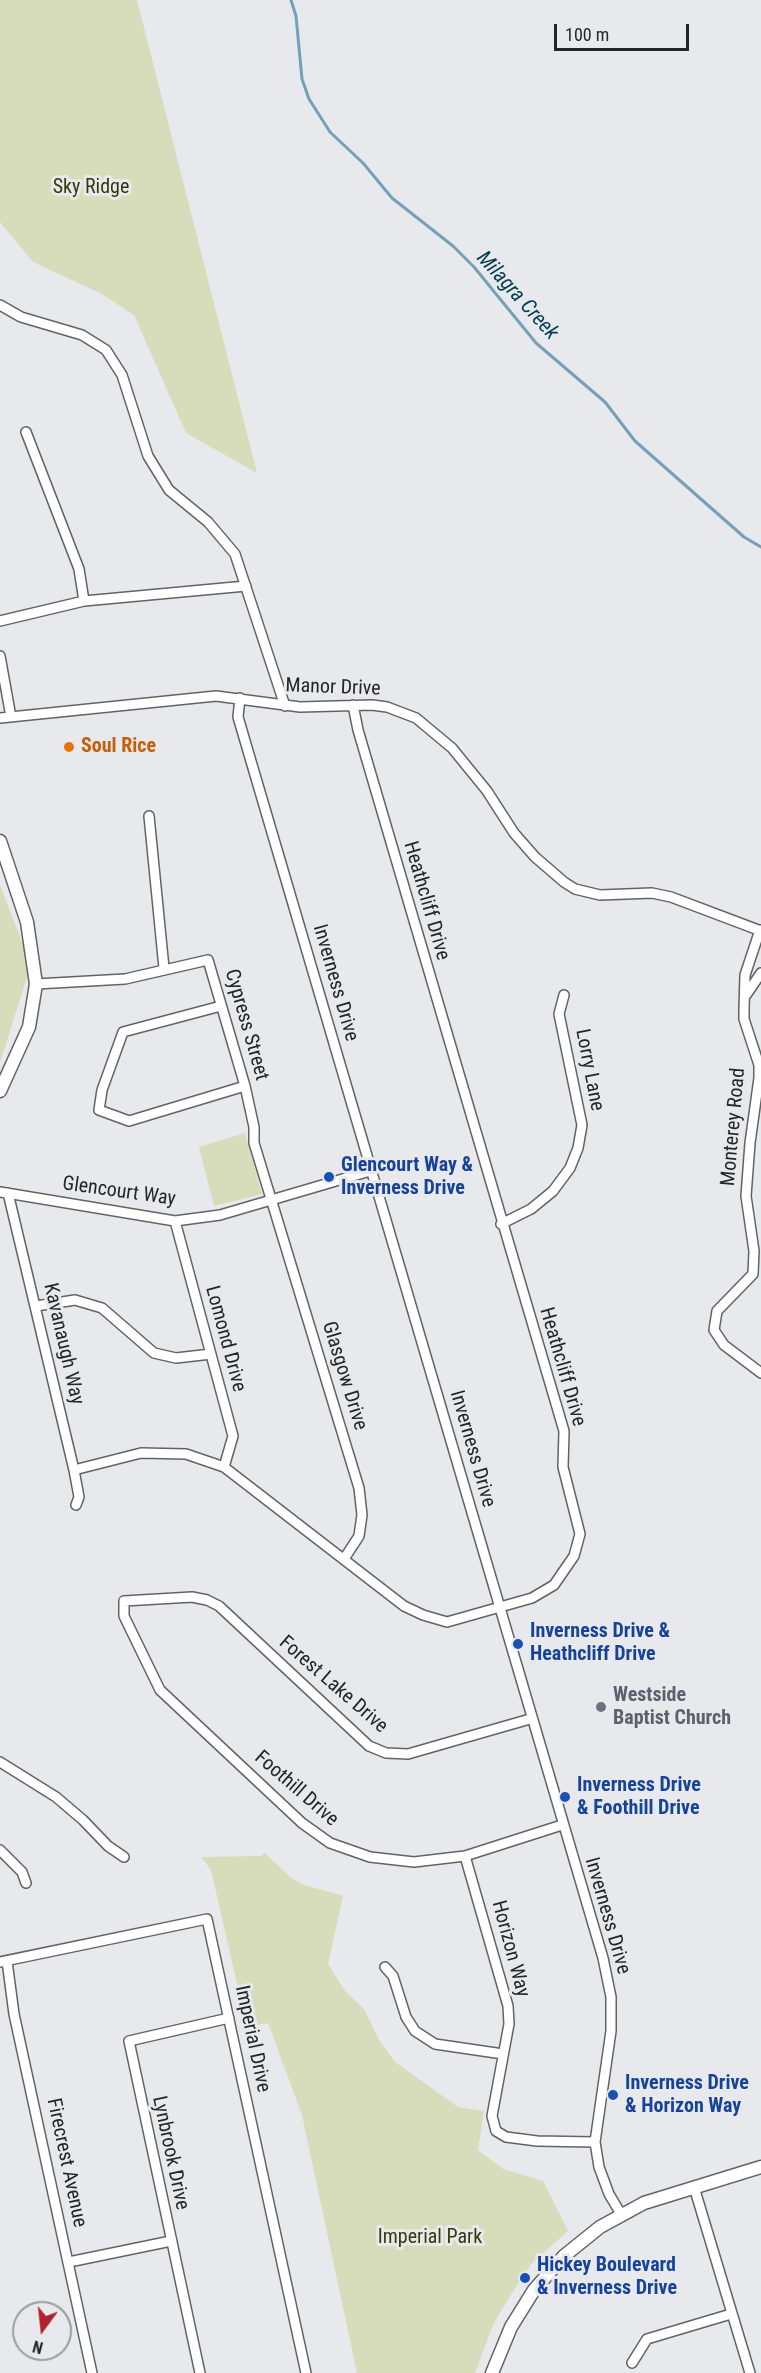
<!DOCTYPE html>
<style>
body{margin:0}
#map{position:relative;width:761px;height:2373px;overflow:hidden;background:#e8e9ec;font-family:"Roboto Condensed",sans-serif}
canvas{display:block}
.north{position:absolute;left:12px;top:2301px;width:60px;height:60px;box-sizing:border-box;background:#e8e9ec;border:2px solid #9a9b9d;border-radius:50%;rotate:195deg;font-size:16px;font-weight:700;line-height:24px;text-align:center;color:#242526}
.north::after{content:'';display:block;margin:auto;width:21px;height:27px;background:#b2212c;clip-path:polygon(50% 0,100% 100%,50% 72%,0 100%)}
.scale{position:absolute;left:554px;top:24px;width:135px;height:27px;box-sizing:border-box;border:3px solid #242526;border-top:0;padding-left:8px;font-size:18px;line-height:21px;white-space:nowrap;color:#242526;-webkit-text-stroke:4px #e8e9ec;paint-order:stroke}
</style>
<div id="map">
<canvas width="761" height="2373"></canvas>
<div class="north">N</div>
<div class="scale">100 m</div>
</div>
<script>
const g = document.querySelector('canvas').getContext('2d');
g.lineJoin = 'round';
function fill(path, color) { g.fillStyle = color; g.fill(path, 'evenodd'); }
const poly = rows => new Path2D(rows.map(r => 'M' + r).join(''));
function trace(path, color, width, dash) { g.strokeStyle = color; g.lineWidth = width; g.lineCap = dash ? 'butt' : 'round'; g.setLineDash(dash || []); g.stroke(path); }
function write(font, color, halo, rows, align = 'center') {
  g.font = font + ' "Roboto Condensed",sans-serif'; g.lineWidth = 6; g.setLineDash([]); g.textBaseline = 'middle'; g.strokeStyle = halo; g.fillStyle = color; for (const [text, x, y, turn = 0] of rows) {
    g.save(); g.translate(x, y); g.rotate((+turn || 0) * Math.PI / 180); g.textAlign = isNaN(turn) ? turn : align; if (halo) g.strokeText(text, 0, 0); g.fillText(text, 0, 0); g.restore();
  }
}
const green = poly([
 [0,0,137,0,257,473,186,433,134,315,100,293,33,262,0,222],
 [0,885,25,950,27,977,0,1063],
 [245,1133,262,1194,214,1206,199,1147],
 [265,1853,291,1878,304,1885,343,1896,328,1964,345,1991,364,2009,379,2040,395,2062,458,2107,484,2111,478,2150,503,2169,543,2181,568,2231,531,2264,505,2304,493,2325,475,2373,357,2373,302,2115,268,2023,247,2027,211,1870,201,1857,261,1856]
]);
const stream = poly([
 [291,0,296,16,302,79,309,99,330,132,363,163,392,198,453,246,474,267,536,343,605,402,635,441,744,537,761,547]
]);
const minor = poly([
 [0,305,21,317,82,335,106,350,122,375,148,456,169,490,208,522,235,554,285,706],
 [26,432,79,569,84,601],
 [0,621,84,601,246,586],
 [0,656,11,717],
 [240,698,238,717,603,1958,611,1997,611,2031,595,2142,599,2167,609,2194,621,2214],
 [0,718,216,696,300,707,372,705,387,707,416,718,452,748,487,791,514,833,535,857,564,882,575,889,600,895,652,893,671,897,761,931],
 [149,816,164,968],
 [760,930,745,975,744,1009,744,1019,759,1065,759,1078,750,1143,746,1196,754,1251,753,1274,717,1311,714,1330,724,1345,761,1373],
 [36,984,125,979,208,960,245,1086,254,1127,254,1143,359,1488,362,1515,359,1536,344,1559],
 [746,995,761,973],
 [221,1006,123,1032,102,1090,99,1110,129,1121,245,1086],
 [0,1192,175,1221,220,1215,370,1171],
 [8,1193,74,1470,79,1497,76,1505],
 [175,1221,233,1436,224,1467],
 [501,1224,531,1209,553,1191,570,1168,578,1148,582,1125,559,1014,564,995],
 [36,1306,75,1300,102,1308,154,1353,176,1358,211,1354],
 [74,1470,141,1453,186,1454,224,1467,404,1606,423,1615,447,1622,532,1598,554,1585,574,1556,580,1534,563,1467,564,1431,358,730,353,705],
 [530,1719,408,1754,386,1753,369,1746,219,1606,207,1600,192,1597,124,1601,124,1616,160,1690,302,1823,330,1843,370,1857,414,1862,465,1856,562,1825],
 [0,1762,56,1797,83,1820,108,1846,124,1857],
 [0,1850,22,1872,26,1883],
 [465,1856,508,2006,509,2024,492,2116,496,2131,506,2137,537,2141,595,2142],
 [7,1961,14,2014,92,2373],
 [0,1962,207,1919,306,2373],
 [385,1967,393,1976,406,2017,415,2031,435,2044,503,2054],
 [694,2187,750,2373],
 [69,2262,171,2241],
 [632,2363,647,2339,731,2314],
 [200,2373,129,2041,229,2018]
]);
const major = poly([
 [0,841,27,922,36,984,29,1027,0,1091],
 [492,2373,511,2327,534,2290,564,2256,600,2227,644,2203,761,2167]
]);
const markers = [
 [69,747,6,"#e8710a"],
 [329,1177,6,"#1a4fb4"],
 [518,1644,6,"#1a4fb4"],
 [601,1707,6,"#6b7280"],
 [565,1797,6,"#1a4fb4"],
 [613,2095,6,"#1a4fb4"],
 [525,2278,6,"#1a4fb4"]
];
const parkNames = [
 ["Sky Ridge",91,188],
 ["Imperial Park",430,2238]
];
const streetNames = [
 ["Manor Drive",333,688,2],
 ["Heathcliff Drive",426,901,74],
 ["Inverness Drive",335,983,74],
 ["Cypress Street",246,1025,74],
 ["Lorry Lane",589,1070,79],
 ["Monterey Road",734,1127,-85],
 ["Glencourt Way",119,1192,8],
 ["Lomond Drive",225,1339,75],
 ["Kavanaugh Way",63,1344,77],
 ["Heathcliff Drive",562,1367,74],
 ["Glasgow Drive",344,1376,73],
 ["Inverness Drive",472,1449,74],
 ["Forest Lake Drive",333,1685,41],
 ["Foothill Drive",296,1789,41],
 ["Inverness Drive",607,1916,74],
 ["Horizon Way",510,1949,75],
 ["Imperial Drive",252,2039,78],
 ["Lynbrook Drive",170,2153,78],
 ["Firecrest Avenue",66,2163,78]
];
const foodNames = [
 ["Soul Rice",81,747]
];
const transitNames = [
 ["Glencourt Way &",341,1166],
 ["Inverness Drive",341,1189],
 ["Inverness Drive &",530,1632],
 ["Heathcliff Drive",530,1655],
 ["Inverness Drive",577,1786],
 ["& Foothill Drive",577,1809],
 ["Inverness Drive",625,2084],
 ["& Horizon Way",625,2107],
 ["Hickey Boulevard",537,2266],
 ["& Inverness Drive",537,2289]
];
const worshipNames = [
 ["Westside",613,1696],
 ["Baptist Church",613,1719]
];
const waterNames = [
 ["Milagra Creek",517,296,48]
];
fill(green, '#d7dcba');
trace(stream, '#76a0b6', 3);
trace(minor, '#626365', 12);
trace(major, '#626365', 15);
trace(minor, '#fff', 9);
trace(major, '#fff', 12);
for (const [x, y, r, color] of markers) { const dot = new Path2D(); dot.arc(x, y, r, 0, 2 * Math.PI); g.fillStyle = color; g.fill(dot); trace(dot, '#e8e9ec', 2); }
write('20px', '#363a07', '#e8e9ec', parkNames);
write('20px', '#242526', '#e8e9ec', streetNames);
write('bold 20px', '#c56008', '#e8e9ec', foodNames, 'left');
write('bold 20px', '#164399', '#e8e9ec', transitNames, 'left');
write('bold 20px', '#5b616d', '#e8e9ec', worshipNames, 'left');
write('italic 21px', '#003b52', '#e8e9ec', waterNames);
</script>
